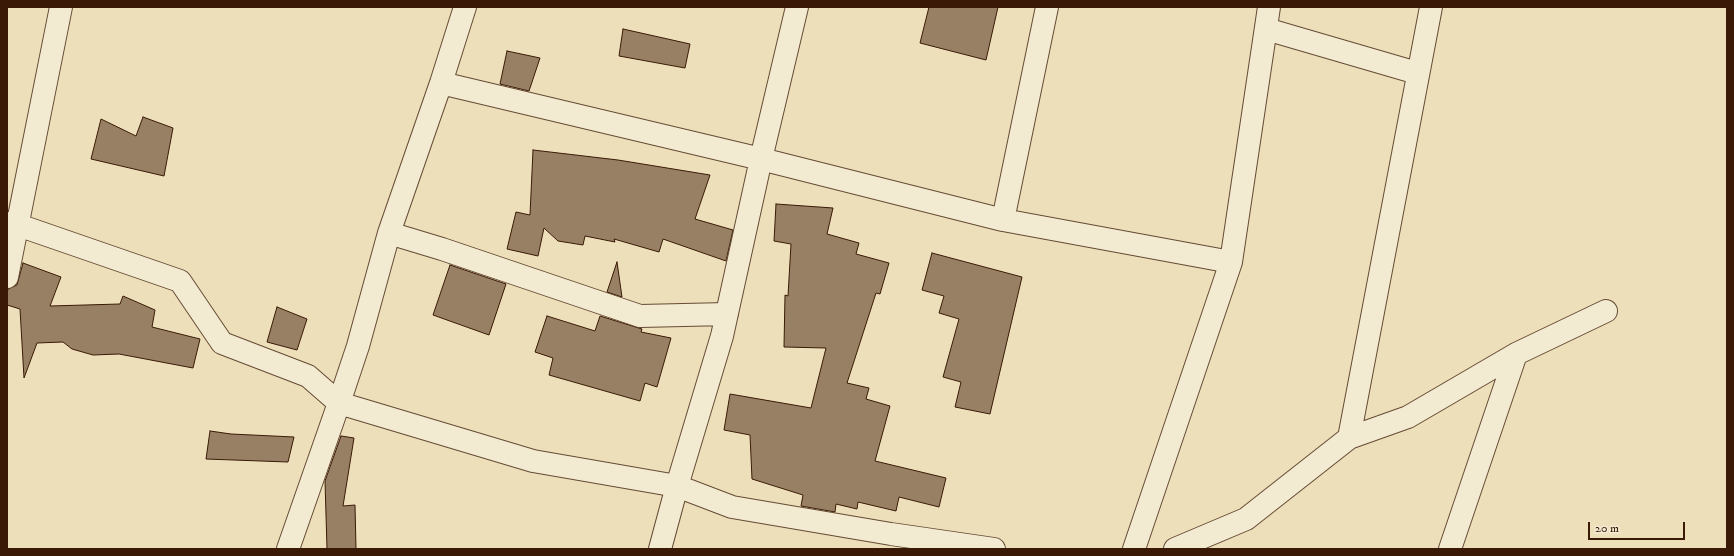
<!DOCTYPE html>
<style>
body{margin:0}
#map{position:relative;width:1734px;height:556px;overflow:hidden;background:#ecdfba;font-family:"IM FELL DW Pica",serif}
canvas{display:block}
.frame{position:absolute;inset:0;border:8px solid #3a1a07;pointer-events:none}
.scale{position:absolute;left:1588px;top:522px;width:97px;height:18px;box-sizing:border-box;border:2px solid #3a1a07;border-top:0;padding-left:5px;font-size:12px;line-height:14px;white-space:nowrap;color:#3a1a07;-webkit-text-stroke:3px #f3ead2;paint-order:stroke}
</style>
<div id="map">
<canvas width="1734" height="556"></canvas>
<div class="frame"></div>
<div class="scale">20 m</div>
</div>
<script>
const g = document.querySelector('canvas').getContext('2d');
g.lineJoin = 'round';
function fill(path, color) { g.fillStyle = color; g.fill(path, 'evenodd'); }
const poly = rows => new Path2D(rows.map(r => 'M' + r).join(''));
function trace(path, color, width, dash) { g.strokeStyle = color; g.lineWidth = width; g.lineCap = dash ? 'butt' : 'round'; g.setLineDash(dash || []); g.stroke(path); }
const building = poly([
 [929,7,998,7,986,60,920,43,929,7],
 [623,29,690,44,685,68,619,56,623,29],
 [507,51,540,58,529,91,500,84,507,51],
 [143,117,173,128,164,176,91,159,101,119,136,136,143,117],
 [533,150,618,160,710,175,695,219,733,230,726,261,663,239,659,252,614,239,615,242,585,236,583,245,558,241,544,228,538,256,507,249,516,212,530,215,533,150],
 [776,204,833,208,827,234,859,243,856,254,889,263,880,294,876,293,847,383,869,388,866,399,890,406,875,461,946,478,939,507,899,497,896,511,858,502,857,509,836,504,835,512,801,506,803,495,752,479,750,435,724,430,730,394,811,408,826,348,784,347,785,295,788,296,791,244,774,241,776,204],
 [932,253,1022,277,990,414,955,407,961,382,943,377,959,319,939,313,944,296,922,290,932,253],
 [617,262,622,297,607,292,617,262],
 [23,263,61,277,50,306,120,304,123,296,155,310,152,327,200,339,193,368,119,354,93,355,72,349,63,342,37,343,24,378,20,309,7,305,7,293,8,289,17,285,23,263],
 [450,265,506,284,489,335,433,315,450,265],
 [277,307,307,319,297,350,267,342,277,307],
 [547,316,595,331,600,316,642,329,641,332,671,338,657,387,645,383,640,401,549,375,553,358,535,352,547,316],
 [210,431,231,434,294,437,288,462,206,459,210,431],
 [341,436,354,438,343,506,355,505,356,549,327,549,325,481,341,436]
]);
const minor = poly([
 [1266,29,1417,73],
 [441,83,761,159,1003,220,1231,262],
 [1003,220,1047,7],
 [7,223,18,225,180,281,222,343,308,376,339,403,533,461,677,486,732,507,891,534,994,549],
 [389,233,442,249,640,316,727,314],
 [7,277,61,7],
 [1349,438,1431,7],
 [288,549,339,403,358,346,389,233,441,83,465,7],
 [660,549,677,486,722,336,761,159,797,7],
 [1134,549,1231,262,1269,7],
 [1175,549,1246,519,1349,438,1408,417,1516,354,1606,311],
 [1450,549,1516,354]
]);
fill(building, '#978064');
trace(building, '#3a1a07', 1);
trace(minor, '#664b34', 24);
trace(minor, '#f3ead2', 22);
</script>
